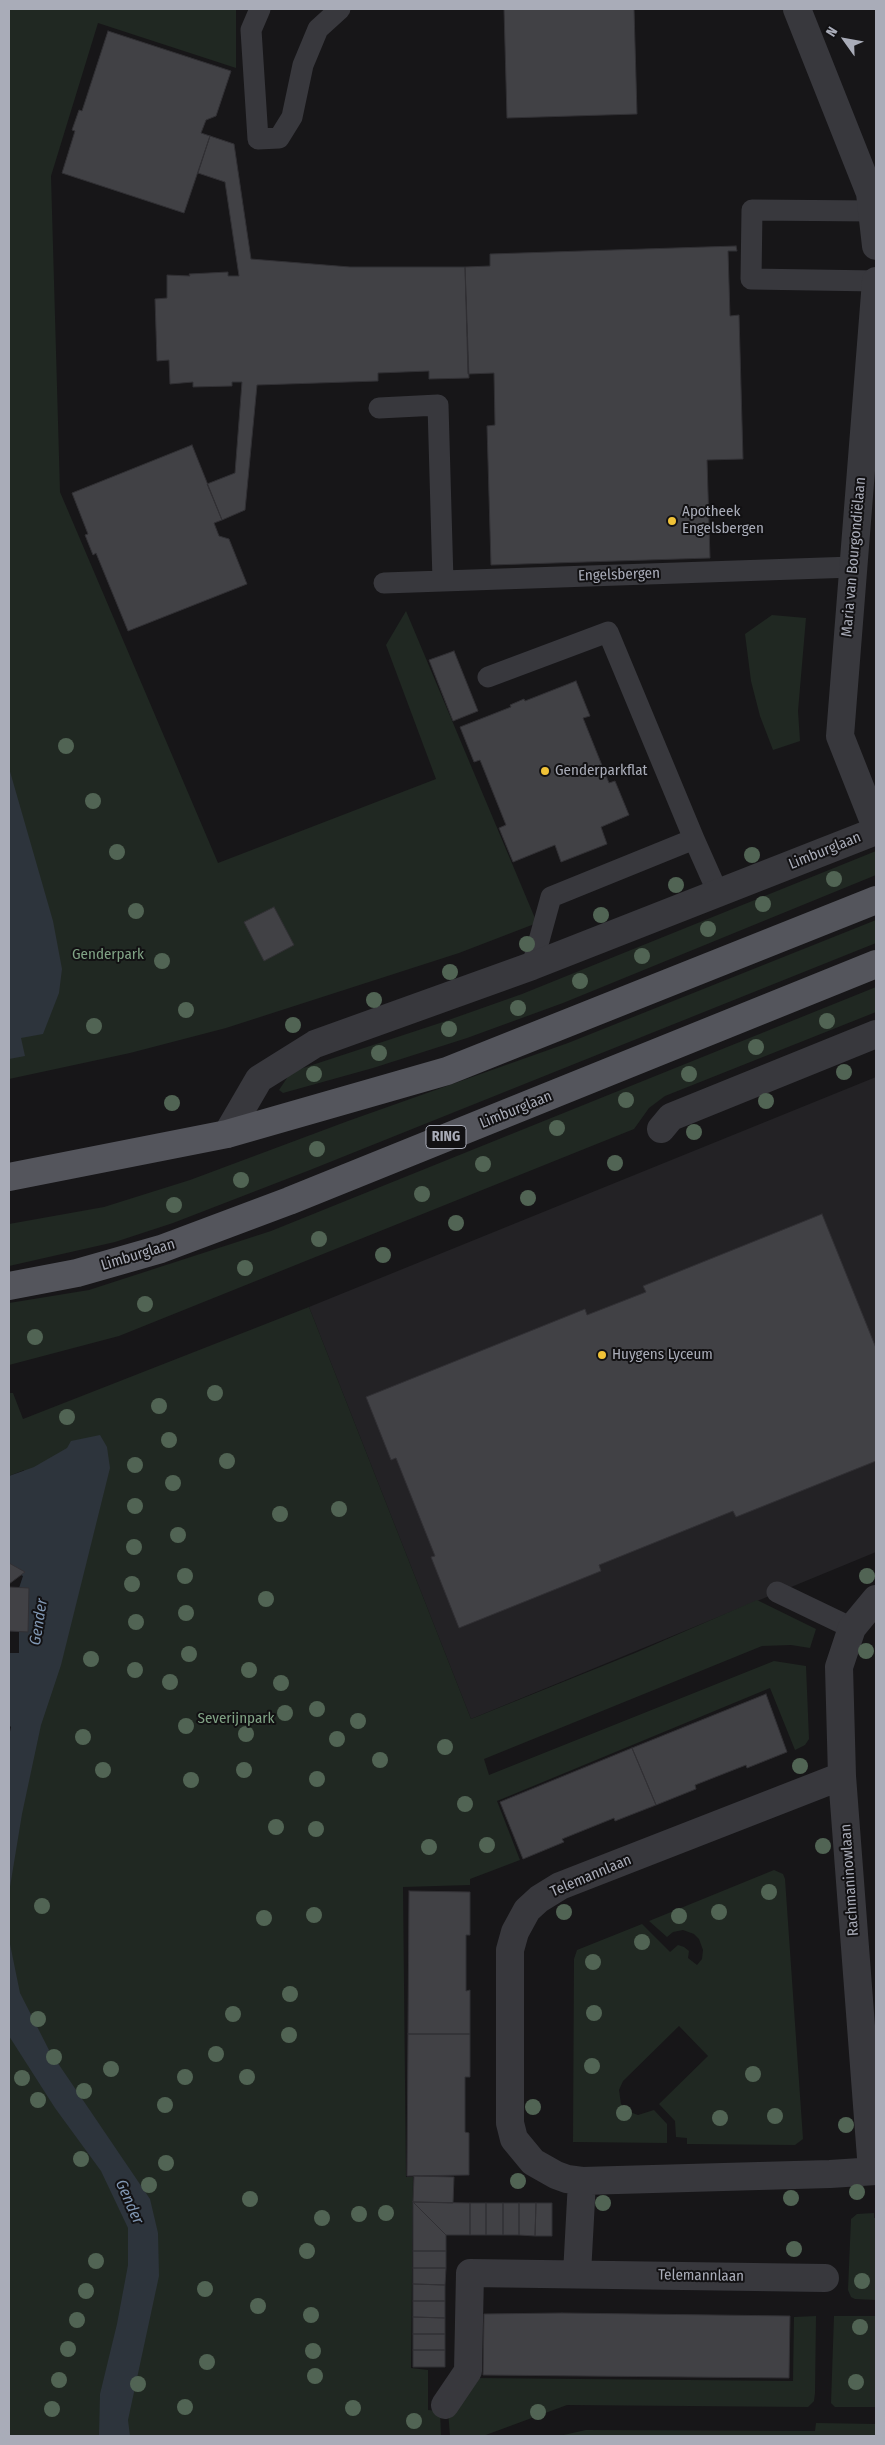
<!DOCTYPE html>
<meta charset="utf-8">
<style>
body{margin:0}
#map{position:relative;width:885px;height:2445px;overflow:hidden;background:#171618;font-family:"Fira Sans Condensed",sans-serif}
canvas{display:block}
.frame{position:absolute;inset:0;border:10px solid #a9acb8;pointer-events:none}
.north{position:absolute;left:820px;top:15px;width:50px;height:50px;-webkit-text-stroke:4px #121113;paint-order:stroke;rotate:302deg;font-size:14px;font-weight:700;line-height:20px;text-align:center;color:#a9acb8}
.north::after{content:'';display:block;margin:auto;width:18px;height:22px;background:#a9acb8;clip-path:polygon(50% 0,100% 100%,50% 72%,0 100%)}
</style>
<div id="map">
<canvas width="885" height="2445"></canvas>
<div class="frame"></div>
<div class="north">N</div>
</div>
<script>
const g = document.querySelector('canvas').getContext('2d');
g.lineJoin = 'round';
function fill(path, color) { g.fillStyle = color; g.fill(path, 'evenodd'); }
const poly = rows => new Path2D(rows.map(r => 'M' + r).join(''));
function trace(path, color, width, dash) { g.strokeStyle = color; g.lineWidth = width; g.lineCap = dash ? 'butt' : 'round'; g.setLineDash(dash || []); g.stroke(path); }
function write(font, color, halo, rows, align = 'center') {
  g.font = font + ' "Fira Sans Condensed",sans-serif'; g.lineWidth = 4; g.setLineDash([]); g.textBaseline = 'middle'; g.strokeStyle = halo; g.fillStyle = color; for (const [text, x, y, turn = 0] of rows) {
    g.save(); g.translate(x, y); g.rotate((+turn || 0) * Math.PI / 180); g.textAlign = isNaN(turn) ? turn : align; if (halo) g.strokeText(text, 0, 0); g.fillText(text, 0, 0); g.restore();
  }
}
const built = poly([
 [876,1077,876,1552,471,1719,309,1307]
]);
const green = poly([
 [9,9,236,9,236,68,98,23,51,176,60,492,218,863,436,779,386,645,406,611,537,923,459,953,226,1028,130,1053,9,1079],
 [772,615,806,618,798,711,800,741,773,750,760,716,751,681,745,634],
 [876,851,876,875,563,1003,467,1038,373,1068,283,1093,279,1090,289,1075,297,1070,440,1023,522,994],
 [876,920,876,943,310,1170,173,1223,115,1242,9,1266,9,1224,104,1207,190,1180,348,1121,568,1043],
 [876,987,876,1012,665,1096,649,1108,634,1129,119,1336,9,1365,9,1303,89,1290,271,1231],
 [309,1307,471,1719,635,1653,757,1600,816,1629,810,1648,791,1645,762,1646,484,1759,489,1775,774,1661,806,1666,809,1739,805,1745,795,1750,770,1688,497,1801,520,1860,470,1879,470,1885,403,1887,406,2177,413,2177,411,2368,428,2370,428,2410,440,2411,441,2436,9,2436,9,1751,28,1632,24,1470,9,1476,9,1393,13,1393,23,1419],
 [774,1870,783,1874,785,1879,803,2139,795,2145,687,2144,687,2138,676,2137,675,2121,659,2104,708,2056,679,2026,623,2081,619,2090,621,2104,627,2111,638,2115,654,2110,667,2124,667,2143,573,2142,574,1959,577,1950,642,1924,670,1952,678,1945,684,1947,689,1951,688,1958,697,1965,702,1959,703,1950,699,1939,694,1934,683,1930,673,1932,667,1937,649,1921],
 [874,2213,874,2218,876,2218,876,2300,855,2299,851,2297,848,2290,851,2219,857,2214],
 [816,2316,815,2393,814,2401,808,2407,567,2405,483,2436,450,2436,448,2411,476,2378,793,2381,794,2317],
 [834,2316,876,2316,876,2407,835,2407,831,2403],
 [816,2423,876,2424,876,2436,559,2436,586,2430,815,2431]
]);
const water = poly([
 [9,768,53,921,62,969,59,993,43,1034,21,1038,25,1056,9,1059],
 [100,1435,107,1447,110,1468,61,1665,41,1725,22,1814,9,1893,9,1736,11,1727,9,1725,9,1653,19,1653,19,1620,9,1618,23,1576,9,1569,9,1476,34,1467,67,1448,71,1441],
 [9,1906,10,1944,20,1993,49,2050,150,2199,158,2233,159,2276,128,2420,130,2436,99,2436,100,2394,117,2324,128,2265,128,2228,101,2171,55,2108,9,2036]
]);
const building = poly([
 [504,9,634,9,637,114,507,118,504,9],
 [108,31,231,71,216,116,206,120,201,133,210,136,184,213,62,173,75,131,72,130,79,110,82,111,108,31],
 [210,136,234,144,251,259,350,267,465,267,469,378,429,379,429,371,378,373,378,381,257,385,245,510,222,520,207,484,235,473,242,382,232,382,232,386,193,387,193,382,170,384,169,360,157,361,155,299,167,298,167,275,190,276,189,274,228,272,228,276,239,276,225,182,198,173,210,136],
 [736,246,737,251,728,251,730,316,739,315,743,459,707,460,710,558,491,565,487,426,495,425,494,373,468,374,465,267,490,266,490,254,736,246],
 [192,445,222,520,214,523,219,536,229,539,247,584,128,631,96,553,93,555,85,535,88,534,72,493,192,445],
 [454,651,478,711,453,721,429,660,454,651],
 [576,681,590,716,583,718,609,783,615,781,629,815,601,827,607,844,561,862,555,845,513,862,499,828,506,825,480,760,474,762,460,727,511,707,510,705,524,699,525,701,576,681],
 [274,907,294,945,264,961,244,922,274,907],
 [822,1214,876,1348,876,1461,736,1517,733,1511,599,1565,601,1571,459,1628,431,1557,435,1556,396,1458,391,1460,366,1397,585,1309,587,1315,646,1292,643,1286,822,1214],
 [9,1563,25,1572,9,1584,9,1563],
 [9,1587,29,1588,28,1632,9,1631,9,1587],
 [766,1694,787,1752,747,1768,746,1765,695,1785,696,1789,656,1805,632,1748,766,1694],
 [632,1748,656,1805,615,1821,614,1818,562,1839,564,1842,523,1859,500,1802,632,1748],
 [409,1891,470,1892,470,1935,466,1935,466,1991,470,1990,470,2034,408,2034,409,1891],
 [408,2034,470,2034,470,2077,465,2077,465,2132,469,2133,469,2175,407,2176,408,2034],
 [414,2176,454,2177,453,2203,413,2202,414,2176],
 [413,2202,446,2235,446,2251,413,2251,413,2202],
 [413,2202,470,2203,470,2235,446,2235,413,2202],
 [470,2203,486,2203,486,2235,470,2235,470,2203],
 [486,2203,503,2203,503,2235,486,2235,486,2203],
 [503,2203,519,2203,519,2235,503,2235,503,2203],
 [519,2203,536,2203,535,2236,519,2235,519,2203],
 [536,2203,552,2203,552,2236,535,2236,536,2203],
 [413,2251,446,2251,446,2268,413,2268,413,2251],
 [413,2268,446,2268,445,2285,413,2284,413,2268],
 [413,2284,445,2285,445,2301,413,2301,413,2284],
 [413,2301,445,2301,445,2318,413,2317,413,2301],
 [562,2313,790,2316,789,2378,483,2375,484,2314,562,2313],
 [413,2317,445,2318,445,2334,413,2334,413,2317],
 [413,2334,445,2334,445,2350,413,2350,413,2334],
 [413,2350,445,2350,445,2367,413,2367,413,2350]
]);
const lane = poly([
 [260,9,251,30,258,139,279,138,292,117,303,65,318,29,340,9],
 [874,211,752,210,751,279,876,281],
 [379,408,438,405,443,581],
 [384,583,853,567],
 [488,677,608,632,694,839],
 [532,966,551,897,694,839,718,893],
 [777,1592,852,1628]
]);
const street = poly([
 [797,9,870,193,876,246],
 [876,281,840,736,876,827],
 [661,1129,671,1117,876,1034],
 [227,1134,259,1079,315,1044,532,966,876,831],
 [842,1776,560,1886,539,1899,527,1910,515,1932,510,1950,510,2123,514,2139,533,2162,556,2175,567,2179,582,2181,830,2174,876,2171],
 [872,2171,842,1776,839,1667,852,1628,876,1599],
 [577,2274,582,2181],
 [445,2405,468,2371,470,2273,825,2278]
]);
const primary = poly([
 [9,1177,227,1134,447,1071,876,900],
 [9,1286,77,1273,161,1249,289,1201,876,964]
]);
const trees = [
 [66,746],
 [93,801],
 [117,852],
 [752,855],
 [834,879],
 [676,885],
 [763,904],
 [136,911],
 [601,915],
 [708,929],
 [527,944],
 [642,956],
 [162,961],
 [450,972],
 [580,981],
 [374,1000],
 [518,1008],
 [186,1010],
 [827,1021],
 [293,1025],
 [94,1026],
 [449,1029],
 [756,1047],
 [379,1053],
 [844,1072],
 [314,1074],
 [689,1074],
 [626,1100],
 [766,1101],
 [172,1103],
 [557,1128],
 [694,1132],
 [317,1149],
 [615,1163],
 [483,1164],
 [241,1180],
 [422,1194],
 [528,1198],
 [174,1205],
 [456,1223],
 [319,1239],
 [383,1255],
 [245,1268],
 [145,1304],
 [35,1337],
 [215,1393],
 [159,1406],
 [67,1417],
 [169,1440],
 [227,1461],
 [135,1465],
 [173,1483],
 [135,1506],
 [339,1509],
 [280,1514],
 [178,1535],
 [134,1547],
 [185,1576],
 [867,1576],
 [132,1584],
 [266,1599],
 [186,1613],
 [136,1622],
 [866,1651],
 [189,1654],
 [91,1659],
 [135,1670],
 [249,1670],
 [170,1682],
 [281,1683],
 [317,1709],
 [285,1713],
 [358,1721],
 [186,1726],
 [246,1734],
 [83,1737],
 [337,1739],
 [445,1747],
 [380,1760],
 [800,1766],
 [103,1770],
 [244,1770],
 [317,1779],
 [191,1780],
 [465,1804],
 [276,1827],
 [316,1829],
 [487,1845],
 [823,1846],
 [429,1847],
 [769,1892],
 [42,1906],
 [564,1912],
 [719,1912],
 [314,1915],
 [679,1916],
 [264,1918],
 [642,1942],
 [593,1962],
 [290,1994],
 [594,2013],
 [233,2014],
 [38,2019],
 [289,2035],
 [216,2054],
 [54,2057],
 [592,2066],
 [111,2069],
 [753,2074],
 [185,2077],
 [247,2077],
 [22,2078],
 [84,2091],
 [38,2100],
 [165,2105],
 [533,2107],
 [624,2113],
 [775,2116],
 [720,2118],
 [846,2125],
 [81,2159],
 [166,2163],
 [518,2181],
 [149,2185],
 [857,2192],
 [791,2198],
 [250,2199],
 [603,2203],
 [386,2213],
 [359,2214],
 [322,2218],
 [794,2249],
 [307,2251],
 [96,2261],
 [862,2281],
 [205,2289],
 [86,2291],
 [258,2306],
 [311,2315],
 [77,2320],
 [860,2327],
 [68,2349],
 [313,2351],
 [207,2362],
 [315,2376],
 [59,2380],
 [856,2382],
 [138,2384],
 [185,2407],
 [353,2408],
 [52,2409],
 [538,2412],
 [414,2421]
];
const markers = [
 [672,521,5,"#f0c237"],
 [545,771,5,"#f0c237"],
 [602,1355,5,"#f0c237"]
];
const shields = [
 [446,1137,40]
];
const shieldNames = [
 ["RING",446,1137]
];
const poiNames = [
 ["Apotheek",682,512],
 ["Engelsbergen",682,529],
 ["Genderparkflat",555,771],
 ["Huygens Lyceum",612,1355]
];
const streetNames = [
 ["Maria van Bourgondiëlaan",854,557,-85],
 ["Engelsbergen",619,575,-2],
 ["Limburglaan",825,851,-22],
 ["Limburglaan",516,1110,-22],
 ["Limburglaan",138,1255,-17],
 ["Telemannlaan",591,1876,-23],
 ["Rachmaninowlaan",850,1880,-94],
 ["Telemannlaan",701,2276,1]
];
const parkNames = [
 ["Genderpark",108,955],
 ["Severijnpark",236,1719]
];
const waterNames = [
 ["Gender",39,1622,-81],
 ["Gender",129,2202,66]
];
fill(built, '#232225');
fill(green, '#202822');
fill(water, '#2d343c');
fill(building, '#414145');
trace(building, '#313034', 1);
trace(lane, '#38383d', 21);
trace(street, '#38383d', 28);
trace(primary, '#54555c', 28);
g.fillStyle = '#516454';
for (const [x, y] of trees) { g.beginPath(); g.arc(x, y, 8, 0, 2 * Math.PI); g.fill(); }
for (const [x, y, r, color] of markers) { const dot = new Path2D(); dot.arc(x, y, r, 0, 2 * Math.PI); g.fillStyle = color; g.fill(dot); trace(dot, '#121113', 2); }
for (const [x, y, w] of shields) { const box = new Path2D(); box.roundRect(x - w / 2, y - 11.5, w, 23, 4); g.fillStyle = '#121113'; g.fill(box); trace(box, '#a9acb8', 1); }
write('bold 14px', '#a9acb8', null, shieldNames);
write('15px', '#a9acb8', '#121113', poiNames, 'left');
write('15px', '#a9acb8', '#121113', streetNames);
write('15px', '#80a385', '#121113', parkNames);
write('italic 16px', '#8097b3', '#121113', waterNames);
</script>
